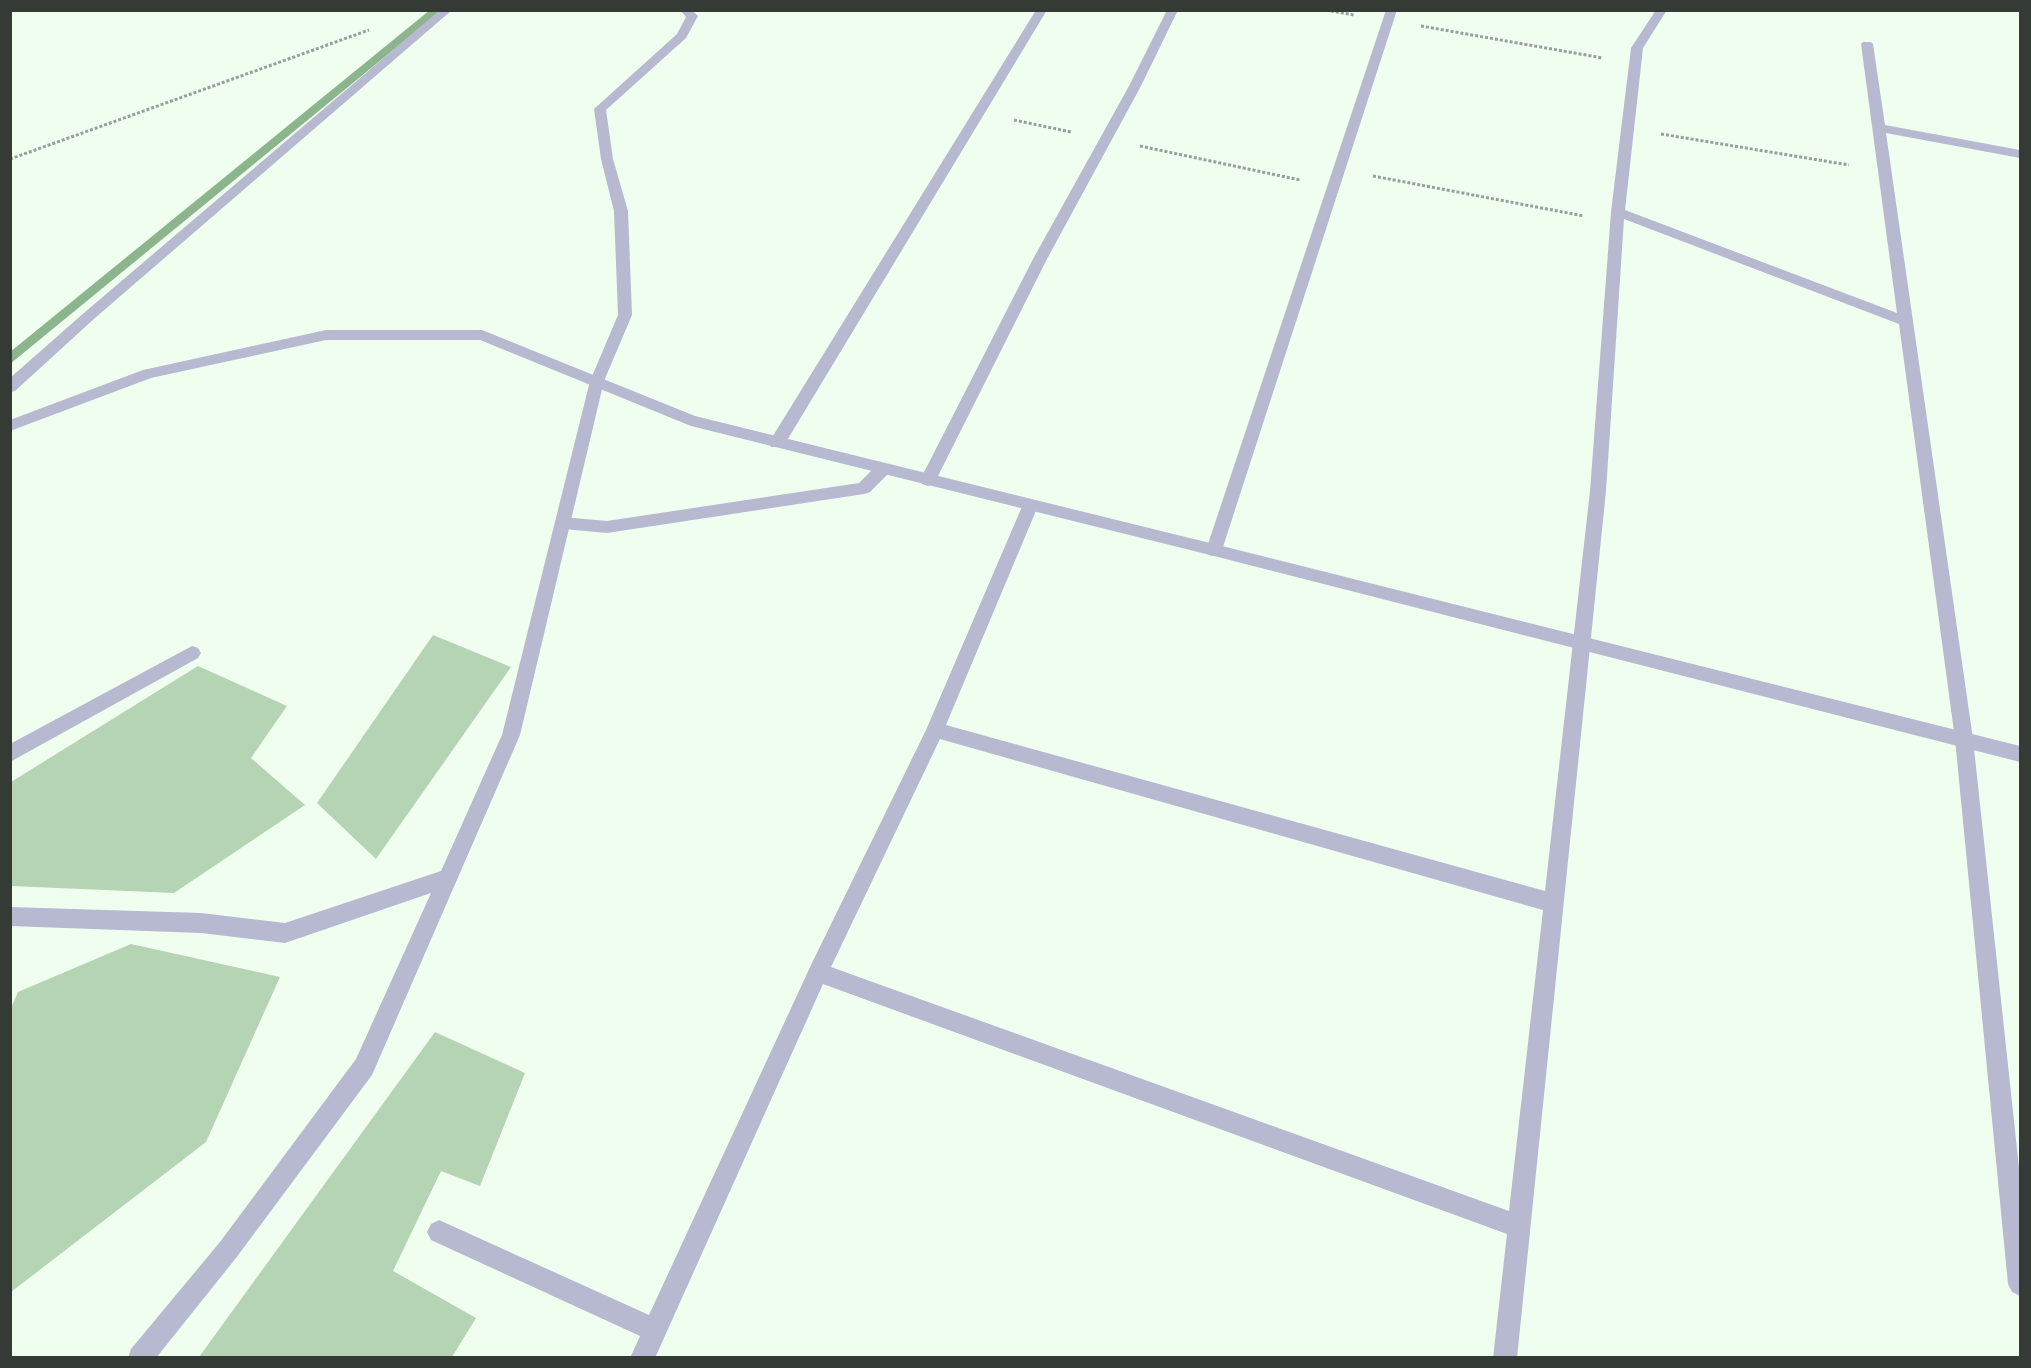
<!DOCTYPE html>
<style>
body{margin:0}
#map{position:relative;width:2031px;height:1368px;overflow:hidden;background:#f0feef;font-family:Montserrat,sans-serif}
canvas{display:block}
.frame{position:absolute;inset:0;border:12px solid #343a34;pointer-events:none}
</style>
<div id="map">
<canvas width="2031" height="1368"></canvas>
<div class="frame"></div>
</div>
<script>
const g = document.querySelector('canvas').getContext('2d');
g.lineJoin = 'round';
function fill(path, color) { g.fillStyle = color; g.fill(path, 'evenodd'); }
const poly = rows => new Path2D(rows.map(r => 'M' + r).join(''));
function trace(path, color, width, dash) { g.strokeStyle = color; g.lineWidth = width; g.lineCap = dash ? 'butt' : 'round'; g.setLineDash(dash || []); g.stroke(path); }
const green = poly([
 [433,635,511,667,376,859,317,803],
 [198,666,287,706,251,758,305,805,174,893,11,886,11,782],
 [131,944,280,977,206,1142,11,1292,11,1008,18,992],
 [435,1032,525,1073,480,1186,441,1171,393,1271,476,1318,452,1357,199,1357]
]);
const stream = poly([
 [430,10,442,10,10,364,10,352,430,10]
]);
const path = poly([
 [1326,10,1354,15],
 [1421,26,1603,58],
 [1014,120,1071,132],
 [1661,134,1849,165],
 [1140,146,1300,180],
 [10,159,369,30],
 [1373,176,1584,216]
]);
const service = poly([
 [680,10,692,10,698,16,686,38,606,110,613,159,628,211,632,315,604,381,520,735,372,1075,236,1258,156,1358,128,1358,131,1349,220,1242,356,1059,431,893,285,943,201,933,10,926,10,907,201,913,285,923,441,871,502,735,590,381,618,315,614,211,601,159,594,109,677,34,686,17,680,10]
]);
const minor = poly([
 [440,10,452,10,95,318,15,391,10,392,10,378,85,312,440,10],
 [1036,10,1047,10,783,447,771,447,769,443,771,439,1036,10],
 [1167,10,1178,10,1141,86,1047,259,936,480,934,484,928,486,922,484,920,480,1033,259,1129,86,1167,10],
 [1386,10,1397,10,1222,550,1220,555,1214,556,1208,555,1206,550,1386,10],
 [1656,10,1667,10,1643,48,1625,210,1897,313,1861,44,1863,42,1871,42,1873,44,1885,125,2020,150,2020,158,1886,133,1973,739,2020,1177,2020,1296,2012,1292,2008,1284,1955,739,1899,324,1624,219,1606,491,1517,1358,1493,1358,1507,1234,823,984,655,1358,630,1358,640,1336,431,1240,427,1232,431,1224,439,1220,649,1315,811,965,926,730,1024,502,1030,500,1036,502,1038,506,946,725,1545,891,1590,491,1611,212,1631,48,1656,10],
 [940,739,1543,910,1509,1211,831,967,940,739],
 [883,463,889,465,891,469,889,473,870,492,864,494,607,533,563,529,557,527,555,523,557,519,563,517,607,521,859,483,877,465,883,463],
 [192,646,198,648,201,653,198,658,10,762,10,744,192,646]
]);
const tertiary = poly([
 [326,330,482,330,695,416,1214,544,2020,746,2020,762,1214,556,691,426,480,340,326,340,151,378,10,431,10,420,143,370,326,330]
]);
fill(green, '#b4d4b4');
fill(stream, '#8db58d');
trace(path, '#96a196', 3, [3, 2]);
fill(service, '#b7b9d0');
fill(minor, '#b7b9d0');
fill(tertiary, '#b7b9d0');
</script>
